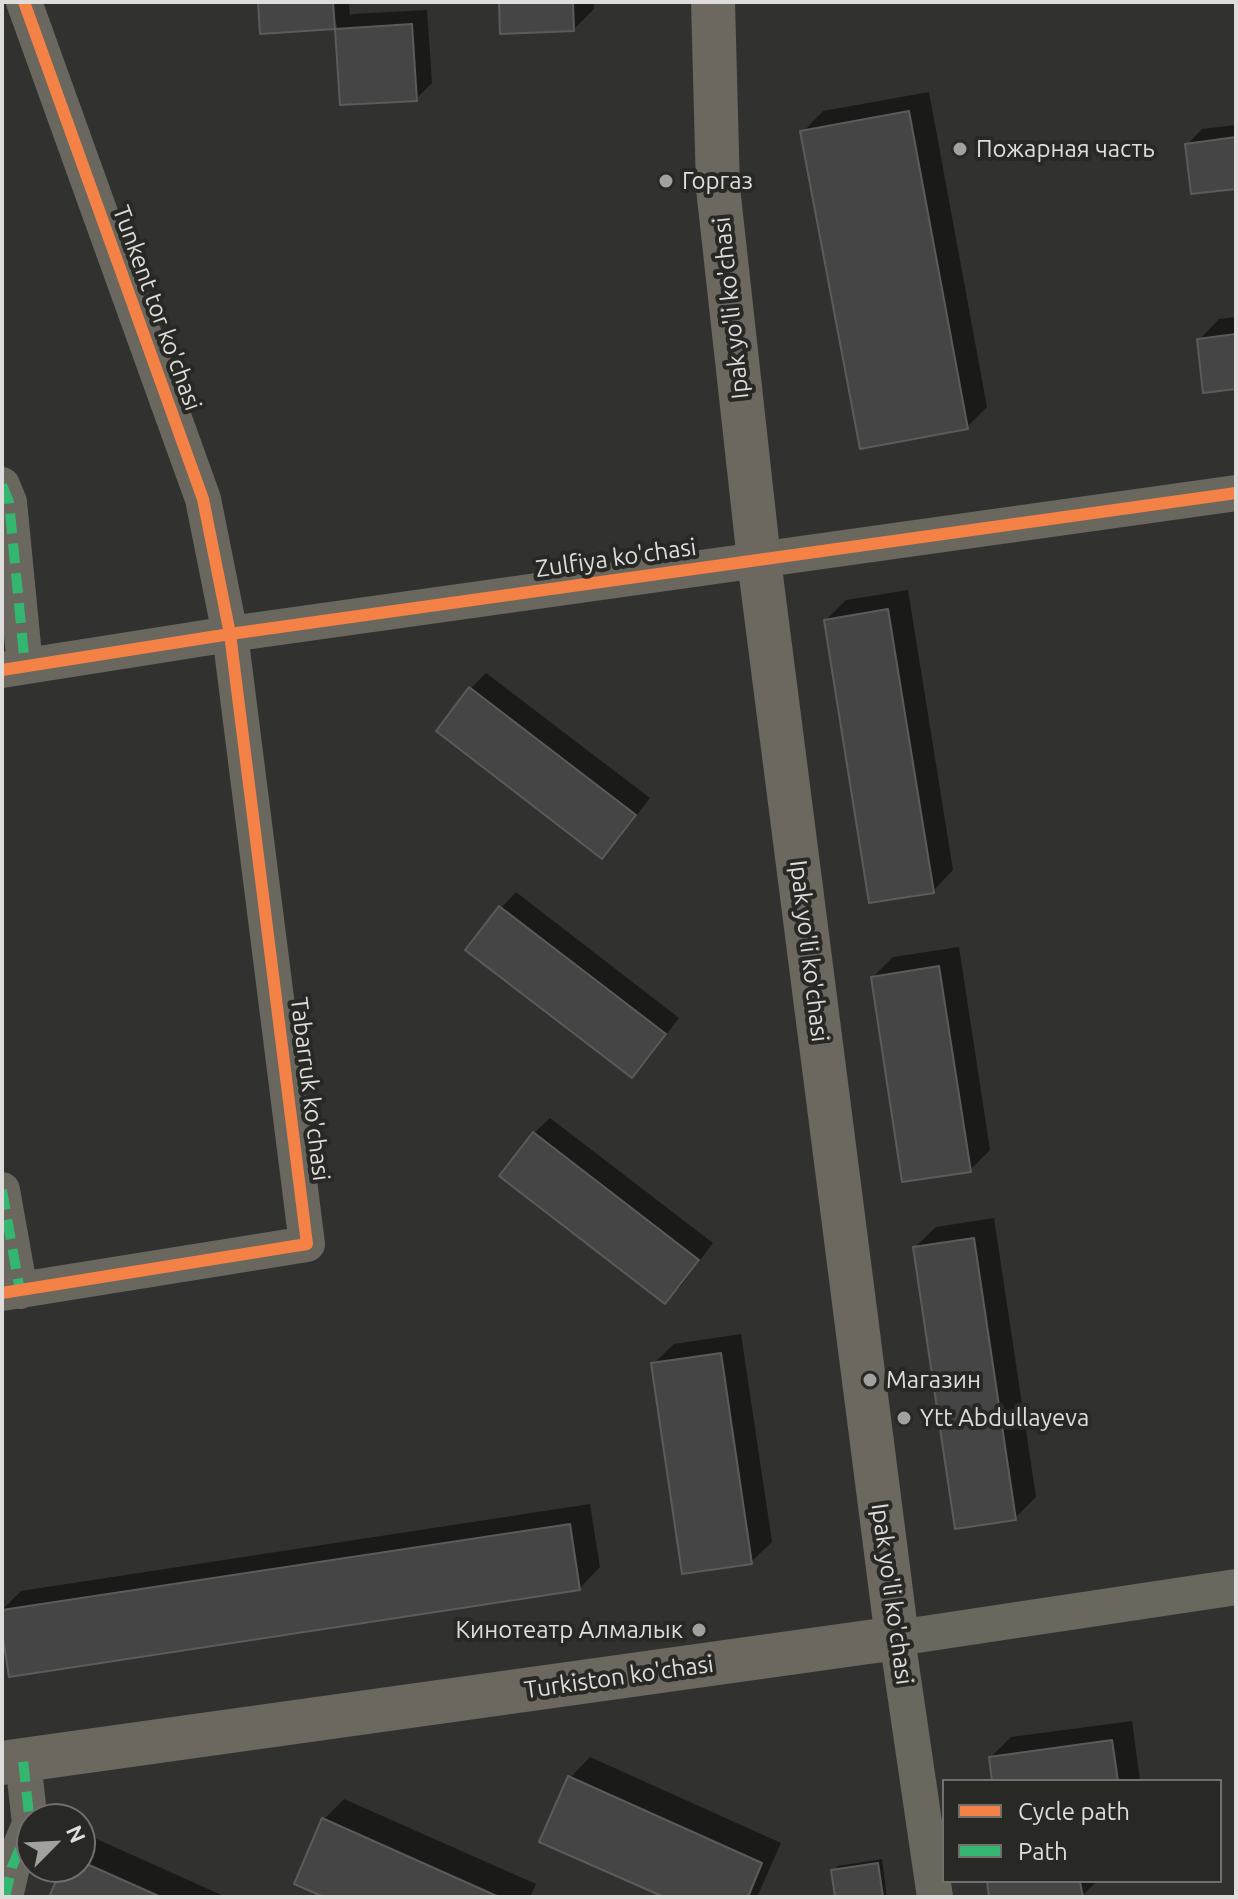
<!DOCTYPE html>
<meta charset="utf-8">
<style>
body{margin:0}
#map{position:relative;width:1238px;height:1899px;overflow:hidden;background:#313130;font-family:Ubuntu,sans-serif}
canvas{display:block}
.frame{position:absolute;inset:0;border:4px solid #dedddc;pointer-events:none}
.legend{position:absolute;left:942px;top:1779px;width:280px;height:104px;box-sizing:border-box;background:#282825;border:2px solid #71706e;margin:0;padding:10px 14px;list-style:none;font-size:24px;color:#dedddc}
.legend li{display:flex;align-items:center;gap:16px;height:40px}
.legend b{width:40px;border:2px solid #71706e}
.north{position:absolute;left:16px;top:1803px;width:80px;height:80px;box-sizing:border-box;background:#282825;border:2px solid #71706e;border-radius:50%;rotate:66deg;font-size:22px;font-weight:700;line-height:32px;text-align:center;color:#dedddc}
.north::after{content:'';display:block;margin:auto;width:28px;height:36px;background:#a1a1a0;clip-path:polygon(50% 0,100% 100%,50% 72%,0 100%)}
</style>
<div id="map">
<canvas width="1238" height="1899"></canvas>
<div class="frame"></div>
<ul class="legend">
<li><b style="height:10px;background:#f48246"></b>Cycle path</li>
<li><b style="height:10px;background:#33b770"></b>Path</li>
</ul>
<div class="north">N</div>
</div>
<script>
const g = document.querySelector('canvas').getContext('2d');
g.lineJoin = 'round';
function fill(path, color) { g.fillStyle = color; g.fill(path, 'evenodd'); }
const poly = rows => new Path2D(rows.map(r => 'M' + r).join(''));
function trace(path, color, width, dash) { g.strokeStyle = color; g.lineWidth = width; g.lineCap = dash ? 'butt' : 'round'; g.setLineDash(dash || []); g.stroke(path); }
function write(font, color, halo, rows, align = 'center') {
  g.font = font + ' Ubuntu,sans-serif'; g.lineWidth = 8; g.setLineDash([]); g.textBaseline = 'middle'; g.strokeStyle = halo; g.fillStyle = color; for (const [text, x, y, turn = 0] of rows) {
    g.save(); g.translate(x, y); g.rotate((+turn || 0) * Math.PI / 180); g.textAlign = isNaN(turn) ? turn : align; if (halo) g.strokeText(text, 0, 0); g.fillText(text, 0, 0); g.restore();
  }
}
const shadow = poly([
 [260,2,349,2,350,16,353,14,427,10,432,83,416,99,342,103,337,24,334,27],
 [501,2,594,2,594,9,574,29],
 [929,92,987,407,967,427,803,132,823,111],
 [1236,125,1236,187,1187,145,1202,129],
 [1236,317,1236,387,1199,340,1219,319],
 [908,590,953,870,933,891,826,620,846,600],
 [486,673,650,798,617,841,602,856,438,730,471,688],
 [516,892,679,1018,647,1060,632,1076,501,908],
 [959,947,990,1150,970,1170,873,977,893,957],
 [550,1118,713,1243,681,1286,665,1301,534,1133],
 [994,1218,1036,1497,1015,1518,915,1247,936,1227],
 [741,1334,772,1542,751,1562,653,1364,674,1344],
 [590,1504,600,1567,580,1588,2,1617,2,1610,21,1591],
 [1132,1721,1140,1781,994,1781,991,1757,1011,1737],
 [590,1757,781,1843,757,1897,669,1897,570,1778],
 [344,1799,536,1884,530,1897,329,1897,324,1819],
 [90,1836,226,1897,51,1897,65,1867,80,1867,80,1846],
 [882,1859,887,1897,837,1897,833,1871,838,1866],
 [989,1881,1097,1881,1082,1896,1074,1897,991,1897]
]);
const building = poly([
 [258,2,333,2,335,29,260,34,258,2],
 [499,2,573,2,574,31,500,34,499,2],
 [412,24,417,101,340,105,335,29,412,24],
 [909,111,968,429,860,449,800,131,909,111],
 [1236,137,1236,189,1191,194,1185,144,1236,137],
 [1236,334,1236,389,1203,393,1197,339,1236,334],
 [888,609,934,893,869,903,824,620,888,609],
 [469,687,636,815,602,859,436,731,469,687],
 [499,906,666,1034,632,1078,465,950,499,906],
 [939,966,971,1172,902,1182,871,977,939,966],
 [533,1132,699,1260,665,1304,499,1176,533,1132],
 [974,1238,1016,1520,955,1529,913,1247,974,1238],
 [721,1353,752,1564,682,1574,651,1363,721,1353],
 [570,1524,580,1590,9,1677,2,1631,2,1610,570,1524],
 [1112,1740,1118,1781,992,1781,989,1757,1112,1740],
 [568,1776,762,1863,748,1897,664,1897,539,1842,568,1776],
 [322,1818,499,1897,324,1897,294,1884,322,1818],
 [80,1861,161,1897,49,1897,62,1867,80,1867,80,1861],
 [878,1863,883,1897,835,1897,831,1870,878,1863],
 [987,1881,1085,1881,1080,1882,1083,1897,989,1897,987,1881]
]);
const minor = poly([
 [2,485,9,502,25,666],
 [2,670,230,634,1236,493],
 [2,1190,20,1291],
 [2,1293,307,1244,230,634,203,499,24,2],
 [5,1897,12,1867,30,1824,23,1760],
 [935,1897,897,1638,1236,1587]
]);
const secondary = poly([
 [2,1763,897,1638,759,560,718,188,713,2]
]);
const quiet = poly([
 [2,485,9,502,25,666],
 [2,1190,20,1291],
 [5,1897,12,1867,30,1824,23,1760]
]);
const cycleway = poly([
 [2,670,230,634,1236,493],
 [2,1293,307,1244,230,634,203,499,24,2]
]);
const markers = [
 [960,149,8,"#a1a1a0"],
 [666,181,8,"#a1a1a0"],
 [870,1380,8,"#a1a1a0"],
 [904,1418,8,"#a1a1a0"],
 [699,1630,8,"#a1a1a0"]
];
const poiNames = [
 ["Пожарная часть",976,149],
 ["Горгаз",682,181],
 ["Магазин",886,1380],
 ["Ytt Abdullayeva",920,1418],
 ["Кинотеатр Алмалык",683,1630,"right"]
];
const streetNames = [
 ["Tunkent tor ko'chasi",157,308,70],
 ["Ipak yo'li ko'chasi",731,308,-96],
 ["Zulfiya ko'chasi",616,558,-8],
 ["Ipak yo'li ko'chasi",809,951,83],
 ["Tabarruk ko'chasi",310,1089,83],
 ["Ipak yo'li ko'chasi",892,1594,82],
 ["Turkiston ko'chasi",619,1677,-8]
];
fill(shadow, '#0007');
fill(building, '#454545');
trace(building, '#5b5b5b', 2);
trace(minor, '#69675e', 36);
trace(secondary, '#6c685f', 44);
trace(quiet, '#33b770', 10, [20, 10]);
trace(cycleway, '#f48246', 12);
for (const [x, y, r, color] of markers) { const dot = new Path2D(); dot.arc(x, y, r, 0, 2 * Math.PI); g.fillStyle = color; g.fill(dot); trace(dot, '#282825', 3); }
write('24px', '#dedddc', '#282825', poiNames, 'left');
write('24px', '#dedddc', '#282825', streetNames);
</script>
